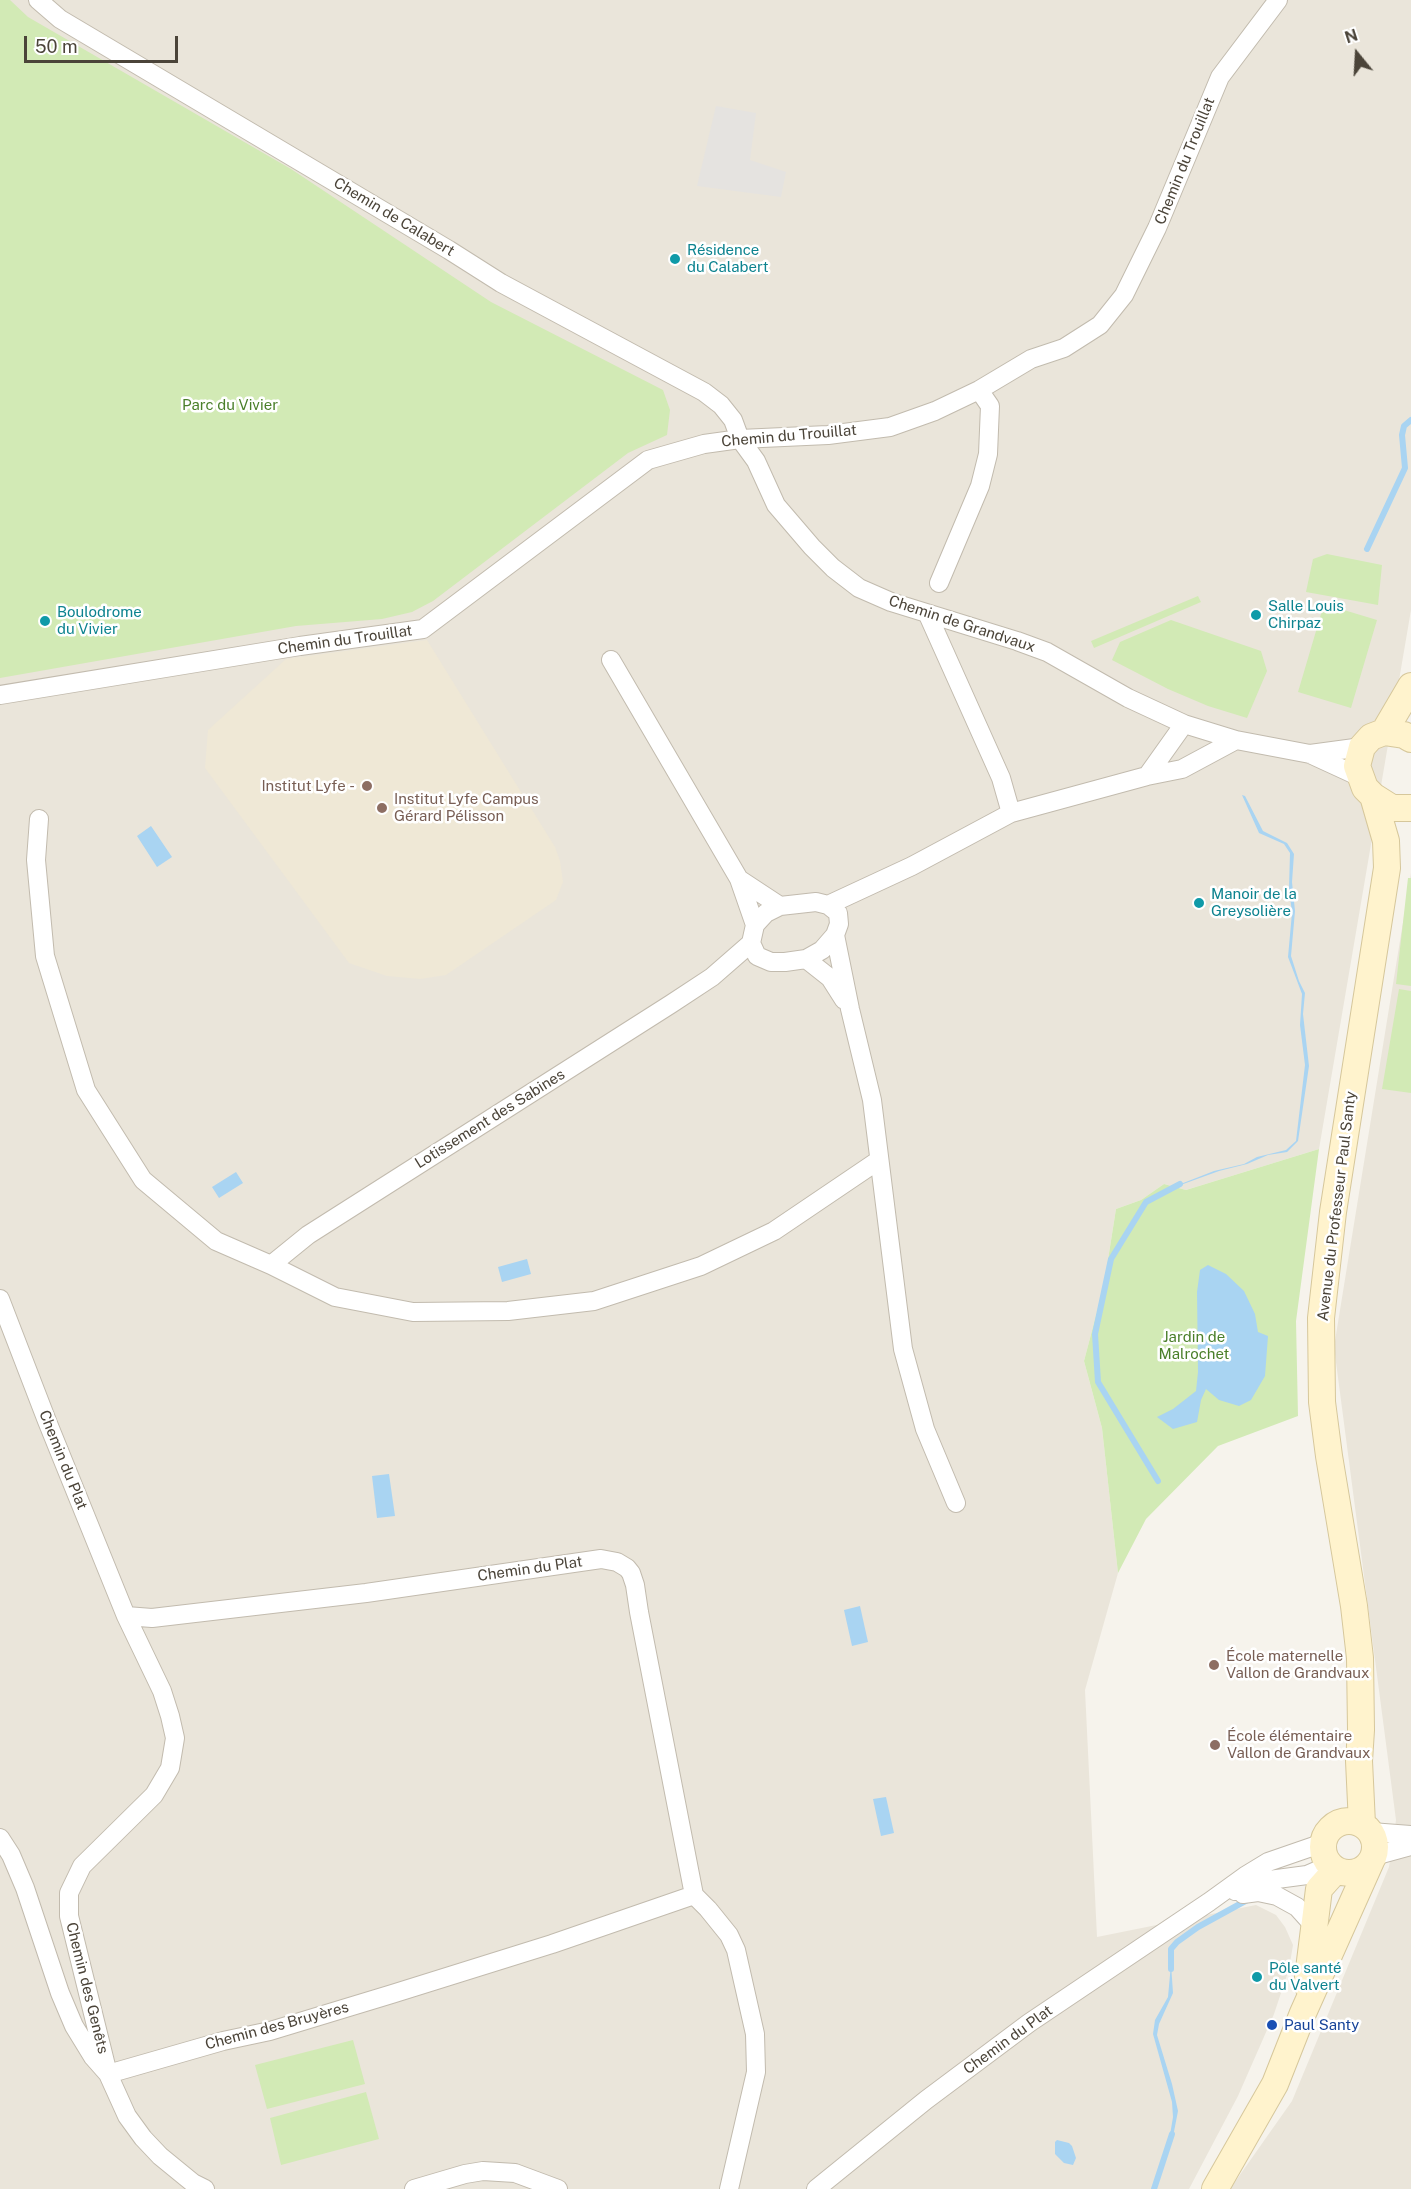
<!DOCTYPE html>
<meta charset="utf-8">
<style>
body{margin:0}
#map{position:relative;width:1411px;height:2189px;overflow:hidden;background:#f6f3ec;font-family:"Public Sans",sans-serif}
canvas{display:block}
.north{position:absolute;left:1327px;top:24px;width:60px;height:60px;-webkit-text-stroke:4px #fff;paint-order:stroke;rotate:342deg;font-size:16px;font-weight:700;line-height:24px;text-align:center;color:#4b4439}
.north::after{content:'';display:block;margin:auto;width:21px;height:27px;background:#4b4439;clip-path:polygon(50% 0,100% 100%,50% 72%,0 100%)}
.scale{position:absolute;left:24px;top:36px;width:154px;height:27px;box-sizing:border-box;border:3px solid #4b4439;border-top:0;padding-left:8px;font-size:18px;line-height:21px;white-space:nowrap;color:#4b4439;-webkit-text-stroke:4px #fff;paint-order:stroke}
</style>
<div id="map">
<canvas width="1411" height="2189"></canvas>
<div class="north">N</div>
<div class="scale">50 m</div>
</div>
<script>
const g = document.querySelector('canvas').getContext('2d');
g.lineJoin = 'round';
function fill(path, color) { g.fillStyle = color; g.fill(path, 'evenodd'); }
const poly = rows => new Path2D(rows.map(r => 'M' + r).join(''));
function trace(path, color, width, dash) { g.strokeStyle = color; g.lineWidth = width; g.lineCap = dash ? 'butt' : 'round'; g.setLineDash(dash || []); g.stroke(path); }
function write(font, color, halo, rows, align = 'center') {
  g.font = font + ' "Public Sans",sans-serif'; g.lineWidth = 5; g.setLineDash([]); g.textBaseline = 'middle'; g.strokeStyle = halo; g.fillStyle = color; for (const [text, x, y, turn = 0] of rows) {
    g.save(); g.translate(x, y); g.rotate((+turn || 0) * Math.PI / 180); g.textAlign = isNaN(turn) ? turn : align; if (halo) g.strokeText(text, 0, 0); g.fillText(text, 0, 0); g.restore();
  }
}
const residential = poly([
 [0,0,1411,0,1411,610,1319,1149,1186,1190,1164,1184,1141,1200,1116,1209,1104,1285,1084,1361,1102,1428,1118,1573,1085,1690,1097,1937,1256,1905,1276,1915,1285,1927,1293,1945,1289,1969,1274,2014,1238,2096,1189,2189,0,2189],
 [1411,873,1411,2189,1230,2189,1292,2101,1389,1867,1392,1850,1396,1820,1334,1347]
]);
const education = poly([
 [427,640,555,847,560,861,563,882,556,900,446,975,420,979,387,976,349,963,205,768,208,730,286,659]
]);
const green = poly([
 [0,0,10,0,28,17,291,169,491,302,663,390,670,410,667,435,628,453,433,601,412,612,382,619,296,626,0,678],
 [1327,554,1382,565,1378,605,1306,592,1313,559],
 [1198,596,1201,602,1094,648,1091,641],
 [1324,604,1377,620,1351,708,1298,692],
 [1171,620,1261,651,1267,671,1247,718,1208,706,1168,689,1112,660,1120,642],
 [1408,878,1411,878,1411,986,1396,984],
 [1399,989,1411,991,1411,1093,1382,1089],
 [1319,1149,1296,1321,1298,1416,1218,1446,1146,1519,1118,1573,1102,1428,1084,1361,1104,1285,1116,1209,1141,1200,1164,1184,1186,1190],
 [353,2040,365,2084,267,2109,255,2065],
 [366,2092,379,2139,281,2165,270,2118]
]);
const parking = poly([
 [716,106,756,113,750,160,786,172,781,197,697,186]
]);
const water = poly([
 [1242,795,1245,796,1263,831,1287,843,1294,854,1292,882,1295,911,1291,956,1299,981,1305,993,1303,1014,1309,1066,1298,1141,1287,1152,1268,1155,1247,1164,1219,1171,1175,1187,1173,1187,1214,1171,1244,1164,1257,1157,1286,1150,1296,1141,1305,1065,1300,1025,1302,994,1288,957,1292,913,1289,888,1290,853,1284,844,1259,833],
 [151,826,172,857,157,867,137,836],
 [236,1172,243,1183,219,1198,212,1187],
 [527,1259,531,1274,502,1282,498,1267],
 [1208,1265,1226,1274,1244,1291,1255,1314,1258,1332,1268,1336,1265,1376,1251,1400,1239,1406,1219,1400,1206,1389,1201,1400,1197,1422,1173,1429,1157,1417,1173,1409,1196,1391,1198,1372,1197,1292,1200,1270],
 [389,1474,395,1516,377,1518,372,1476],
 [860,1606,868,1642,852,1646,844,1610],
 [886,1797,894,1833,881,1836,873,1799],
 [1171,1964,1173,1993,1159,2024,1157,2035,1172,2084,1178,2111,1172,2142,1169,2141,1173,2117,1172,2102,1153,2034,1155,2020,1168,1997],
 [1057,2140,1069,2143,1072,2146,1076,2158,1073,2165,1064,2163,1055,2154,1055,2142]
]);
const stream = poly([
 [1367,549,1405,468,1402,435,1404,426,1411,420],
 [1158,1481,1098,1382,1095,1334,1111,1259,1146,1202,1180,1184],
 [1171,1969,1171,1949,1177,1942,1198,1927,1249,1899],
 [1154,2189,1172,2134]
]);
const street = poly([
 [38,0,60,19,449,250,501,283,704,392,721,405,733,420,740,439,756,461,776,505,812,547,833,568,859,588,891,602,1017,641,1047,652,1128,698,1184,724,1236,740,1310,754,1360,777],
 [939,583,980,486,988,454,990,406,979,390],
 [928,615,1001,778,1011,813],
 [611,660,739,879,755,925],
 [0,695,300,646,423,629,648,460,704,444,740,439,828,435,890,427,935,411,979,390,1031,359,1064,348,1100,325,1124,295,1157,228,1220,77,1278,0],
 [1310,754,1362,747],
 [1147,776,1184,724],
 [39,819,36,860,45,956,86,1090,143,1180,216,1241,271,1265,308,1235,671,1004,712,977,751,943],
 [739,879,780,906],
 [828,905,838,913,839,924,835,935,822,950,806,959,785,962,771,962,757,956,751,943,755,925,766,913,780,906,816,902,828,905,912,866,1011,813,1147,776,1182,769,1236,740],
 [835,935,850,1009,872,1100,903,1349,925,1429,956,1503],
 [806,959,830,978,844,1000],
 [271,1265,335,1297,413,1312,508,1311,594,1301,701,1266,774,1231,879,1160],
 [0,1299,47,1421,126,1616,162,1691,170,1716,175,1738,170,1768,154,1795,82,1866,69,1893,69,1916,108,2074,127,2116,143,2138,160,2156,193,2183,205,2189],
 [126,1616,152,1618,366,1593,601,1559,617,1562,627,1568,631,1573,635,1585,639,1612,694,1895,708,1909,729,1935,736,1950,755,2034,756,2072,729,2189],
 [1371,1832,1411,1835],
 [0,1838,11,1855,25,1888,60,1993,74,2026,93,2057,108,2074,223,2041,270,2031,392,1994,552,1944,694,1895],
 [1374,1856,1411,1846],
 [1235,1891,1262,1881,1307,1875,1330,1865],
 [1243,1894,1258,1892,1277,1896,1297,1907,1315,1927],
 [414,2189,465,2174,483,2171,515,2173,558,2189],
 [816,2189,926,2100,1029,2023,1209,1902,1245,1876,1268,1862,1323,1843]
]);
const secondary = poly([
 [1384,732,1411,686],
 [1411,739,1404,735,1384,732,1371,737,1362,747,1357,766,1365,788,1373,796,1392,808,1411,808],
 '1323 1847a26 26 0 1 1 52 0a26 26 0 1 1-52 0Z',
 [1362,1824,1359,1761,1361,1730,1360,1658,1354,1606,1329,1456,1322,1402,1321,1318,1333,1212,1387,868,1386,841,1373,796],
 [1307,1985,1319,1889,1336,1870],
 [1215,2189,1275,2084,1303,2013,1371,1861]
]);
const markers = [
 [675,259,6,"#0f9aa8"],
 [1256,615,6,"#0f9aa8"],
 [45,621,6,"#0f9aa8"],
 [367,786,6,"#8d6e63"],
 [382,808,6,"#8d6e63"],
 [1199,903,6,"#0f9aa8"],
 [1214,1665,6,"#8d6e63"],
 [1215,1745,6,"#8d6e63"],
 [1257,1977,6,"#0f9aa8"],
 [1272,2025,6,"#1a4fb4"]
];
const streetNames = [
 ["Chemin du Trouillat",1185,161,-68],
 ["Chemin de Calabert",394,217,31],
 ["Chemin du Trouillat",789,436,-5],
 ["Chemin de Grandvaux",962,624,18],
 ["Chemin du Trouillat",345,640,-8],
 ["Lotissement des Sabines",490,1119,-32],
 ["Avenue du Professeur Paul Santy",1337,1206,-83],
 ["Chemin du Plat",63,1460,68],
 ["Chemin du Plat",530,1569,-8],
 ["Chemin des Genêts",87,1988,76],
 ["Chemin des Bruyères",277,2026,-15],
 ["Chemin du Plat",1008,2040,-36]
];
const cultureNames = [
 ["Résidence",687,250],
 ["du Calabert",687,267],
 ["Salle Louis",1268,606],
 ["Chirpaz",1268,623],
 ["Boulodrome",57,612],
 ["du Vivier",57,629],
 ["Manoir de la",1211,894],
 ["Greysolière",1211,911],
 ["Pôle santé",1269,1968],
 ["du Valvert",1269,1985]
];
const parkNames = [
 ["Parc du Vivier",230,405],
 ["Jardin de",1194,1337],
 ["Malrochet",1194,1354]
];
const educationNames = [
 ["Institut Lyfe -",355,786,"right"],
 ["Institut Lyfe Campus",394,799],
 ["Gérard Pélisson",394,816],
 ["École maternelle",1226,1656],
 ["Vallon de Grandvaux",1226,1673],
 ["École élémentaire",1227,1736],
 ["Vallon de Grandvaux",1227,1753]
];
const transitNames = [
 ["Paul Santy",1284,2025]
];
fill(residential, '#eae5da');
fill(education, '#efe8d6');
fill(green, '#d2eab5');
fill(parking, '#e5e3e0');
fill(water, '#a9d4f2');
trace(stream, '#a9d4f2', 6);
trace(street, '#c2bbae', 20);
trace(secondary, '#d6c79b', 28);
trace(street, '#fff', 18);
trace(secondary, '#fff3cd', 26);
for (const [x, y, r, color] of markers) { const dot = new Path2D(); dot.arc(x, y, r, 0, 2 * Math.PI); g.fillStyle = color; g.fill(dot); trace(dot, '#fff', 2); }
write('15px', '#4b4439', '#fff', streetNames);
write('15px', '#0d838f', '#fff', cultureNames, 'left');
write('15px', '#4a7f2a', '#fff', parkNames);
write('15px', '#785e54', '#fff', educationNames, 'left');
write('15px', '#164399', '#fff', transitNames, 'left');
</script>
